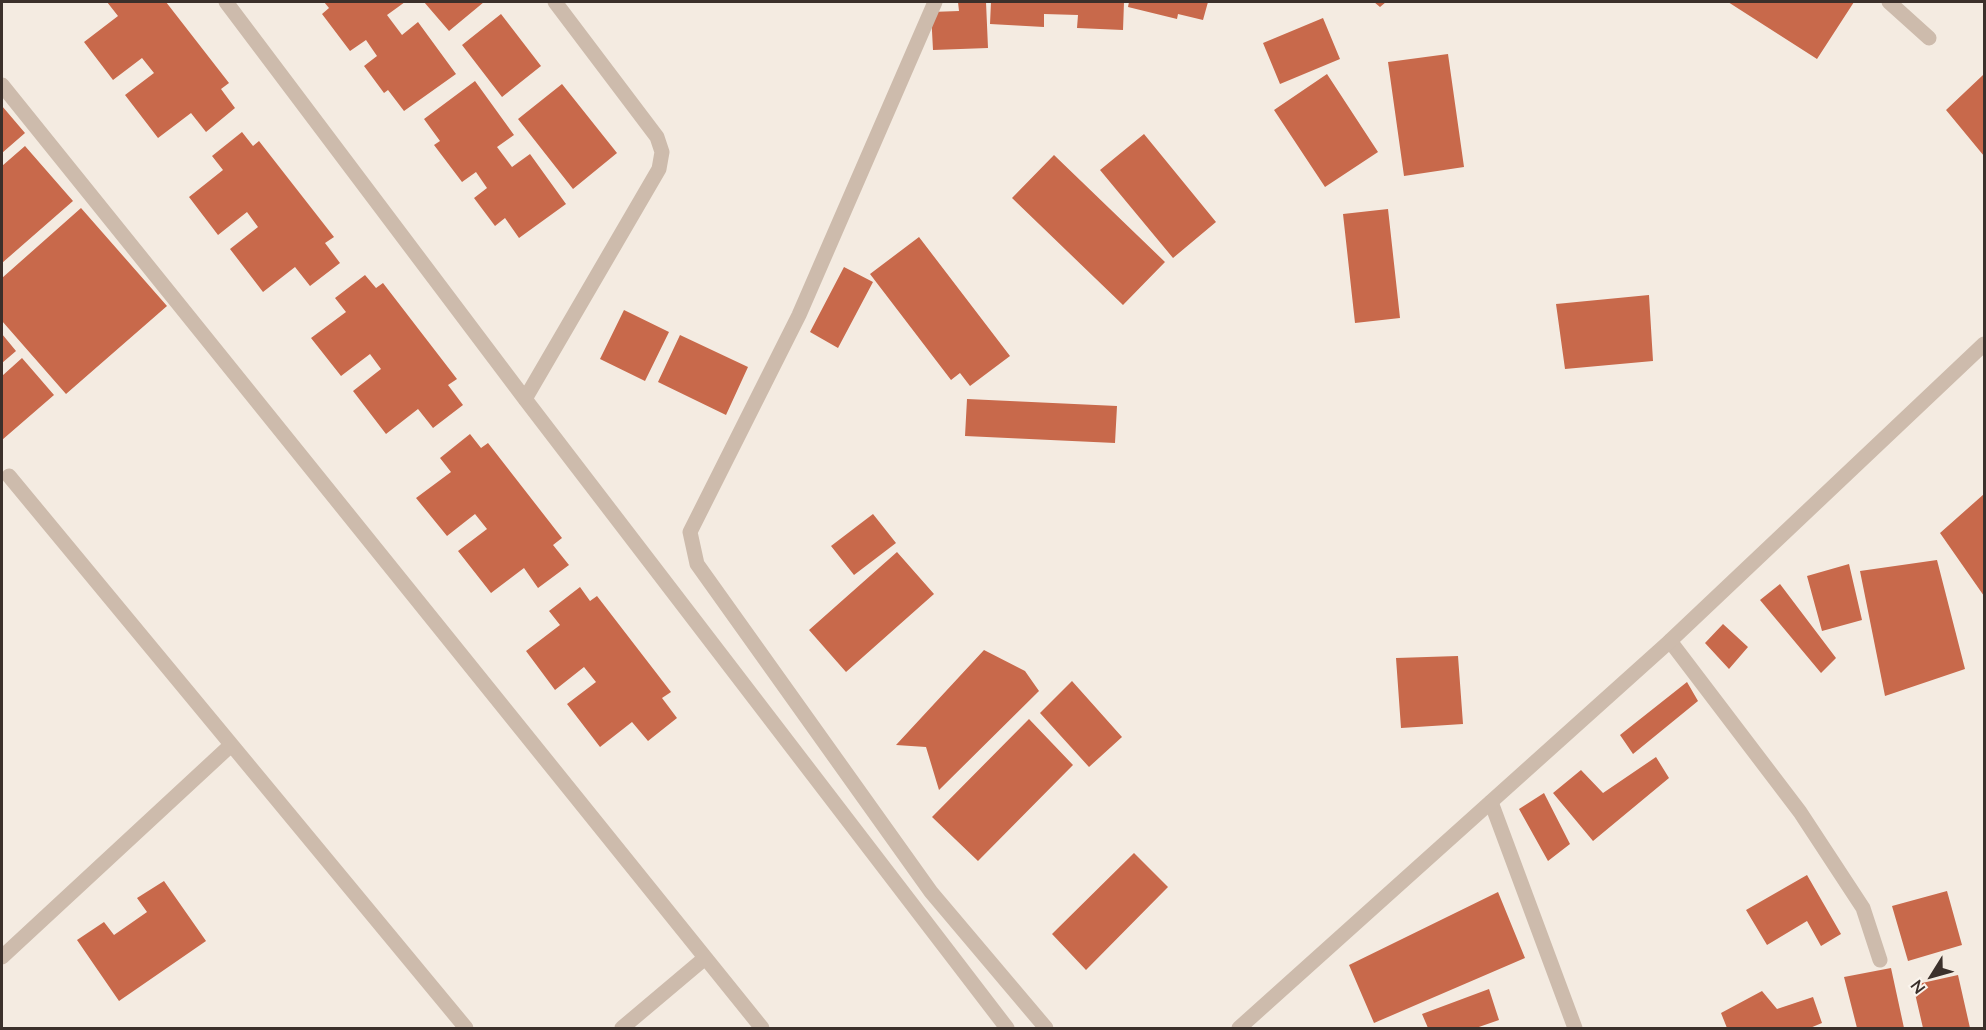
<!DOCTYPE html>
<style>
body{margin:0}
#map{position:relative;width:1986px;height:1030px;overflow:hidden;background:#f4ebe1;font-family:Lato,sans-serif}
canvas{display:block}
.frame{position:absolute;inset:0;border:3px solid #3b302b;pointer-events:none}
.north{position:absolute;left:1902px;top:946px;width:60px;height:60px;-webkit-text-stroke:4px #fbf5ee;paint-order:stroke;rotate:233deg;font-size:16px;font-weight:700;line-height:24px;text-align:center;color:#3b302b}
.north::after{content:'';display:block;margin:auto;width:21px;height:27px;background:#3b302b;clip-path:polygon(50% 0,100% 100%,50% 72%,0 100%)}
</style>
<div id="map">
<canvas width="1986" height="1030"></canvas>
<div class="frame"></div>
<div class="north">N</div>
</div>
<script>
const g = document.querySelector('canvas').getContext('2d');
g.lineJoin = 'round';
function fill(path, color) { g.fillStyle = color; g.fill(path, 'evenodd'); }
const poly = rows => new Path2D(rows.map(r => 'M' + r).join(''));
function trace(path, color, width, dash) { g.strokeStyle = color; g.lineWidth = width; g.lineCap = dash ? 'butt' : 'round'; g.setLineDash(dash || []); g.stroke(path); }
const building = poly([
 [107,2,166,2,229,83,221,89,235,108,206,132,191,113,158,138,125,95,154,73,142,58,113,80,84,42,118,16],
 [324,2,405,2,387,15,402,35,418,22,456,74,404,111,388,90,384,93,364,66,377,56,366,40,350,51,322,14,329,8],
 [424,2,484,2,449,31],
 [958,2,986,2,988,48,933,50,931,12,959,11],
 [991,2,1124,2,1123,30,1077,28,1078,15,1044,14,1044,27,990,24],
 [1129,2,1208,2,1203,20,1178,14,1177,19,1128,7],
 [1374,2,1386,2,1380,7],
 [1728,2,1854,2,1817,59],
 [501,14,541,66,502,97,462,45],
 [1323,18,1340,59,1280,84,1263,43],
 [1448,54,1464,167,1404,176,1388,62],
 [1327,74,1378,152,1325,187,1274,110],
 [1983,75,1984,76,1984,156,1946,110],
 [475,81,514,135,497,147,512,167,530,154,566,204,519,238,505,218,495,226,474,198,487,188,476,172,462,182,434,145,440,141,424,119],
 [562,84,617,153,573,189,518,119],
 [2,106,25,133,2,153],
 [242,132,253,146,259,141,334,237,325,243,340,263,310,286,295,267,263,292,230,249,258,227,247,212,218,235,189,197,223,170,212,156],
 [1144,134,1216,222,1173,258,1100,170],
 [25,146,73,201,2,263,2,166],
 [1054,155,1165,262,1123,305,1012,198],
 [81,208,167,306,66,394,2,321,2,278],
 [1388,209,1400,318,1355,323,1343,214],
 [919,237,1010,356,970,386,960,373,951,380,870,274],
 [844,267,873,282,838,348,810,332],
 [365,275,376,288,383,283,457,379,448,385,463,405,433,428,418,409,386,434,353,391,381,369,370,354,341,376,311,338,346,312,335,298],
 [1649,295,1653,361,1565,369,1556,304],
 [624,310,669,332,645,381,600,359],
 [2,334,16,351,2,363],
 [680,335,748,367,726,415,658,382],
 [22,358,54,395,2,440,2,376],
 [967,399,1117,406,1115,443,965,436],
 [470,434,481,448,488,443,562,538,553,545,569,565,538,588,524,568,491,593,458,551,487,529,475,514,447,536,416,498,451,472,440,458],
 [1984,494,1984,596,1940,533],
 [873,514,896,543,854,575,831,546],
 [897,552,934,594,846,672,809,630],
 [1937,560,1965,669,1885,696,1860,571],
 [1849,564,1862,620,1822,631,1807,576],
 [1780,584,1836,658,1821,673,1760,600],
 [580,587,590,601,597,596,671,692,662,698,677,718,648,741,632,722,600,747,567,704,596,682,584,667,555,690,526,651,560,625,549,611],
 [1723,624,1748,647,1729,669,1705,643],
 [984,650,1025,671,1039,691,939,790,926,747,896,745],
 [1458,656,1463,724,1401,728,1396,658],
 [1072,681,1122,737,1089,767,1040,713],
 [1687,682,1698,701,1633,754,1620,735],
 [1029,719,1073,765,978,861,932,817],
 [1656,757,1669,778,1593,841,1553,793,1581,770,1603,793],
 [1544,793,1570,844,1548,861,1519,809],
 [1134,853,1168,887,1086,970,1052,934],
 [1807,875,1841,934,1821,946,1807,921,1767,945,1746,910],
 [164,881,206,941,119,1001,77,940,104,922,114,935,147,912,137,898],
 [1947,891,1962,945,1908,961,1892,906],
 [1498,892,1525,958,1374,1023,1349,965],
 [1891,968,1904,1028,1857,1028,1844,977],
 [1958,975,1970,1028,1923,1028,1913,985],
 [1489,989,1499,1020,1476,1028,1428,1028,1422,1014],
 [1762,991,1777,1009,1813,997,1822,1023,1810,1028,1727,1028,1721,1013]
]);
const minor = poly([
 [226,2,525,399,1007,1028],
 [935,2,799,315,690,532,697,564,931,892,1046,1028],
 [1889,2,1929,38],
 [2,85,762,1028],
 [525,399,659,169,662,152,657,137,555,2],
 [9,476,466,1028],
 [1670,641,1800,812,1863,908,1880,960],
 [1491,802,1575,1028],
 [2,957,231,745],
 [622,1028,705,958]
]);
const tertiary = poly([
 [1239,1028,1670,641,1984,344]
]);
fill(building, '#c8694b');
trace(minor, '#cdbbac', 15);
trace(tertiary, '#cdbbac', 15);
</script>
